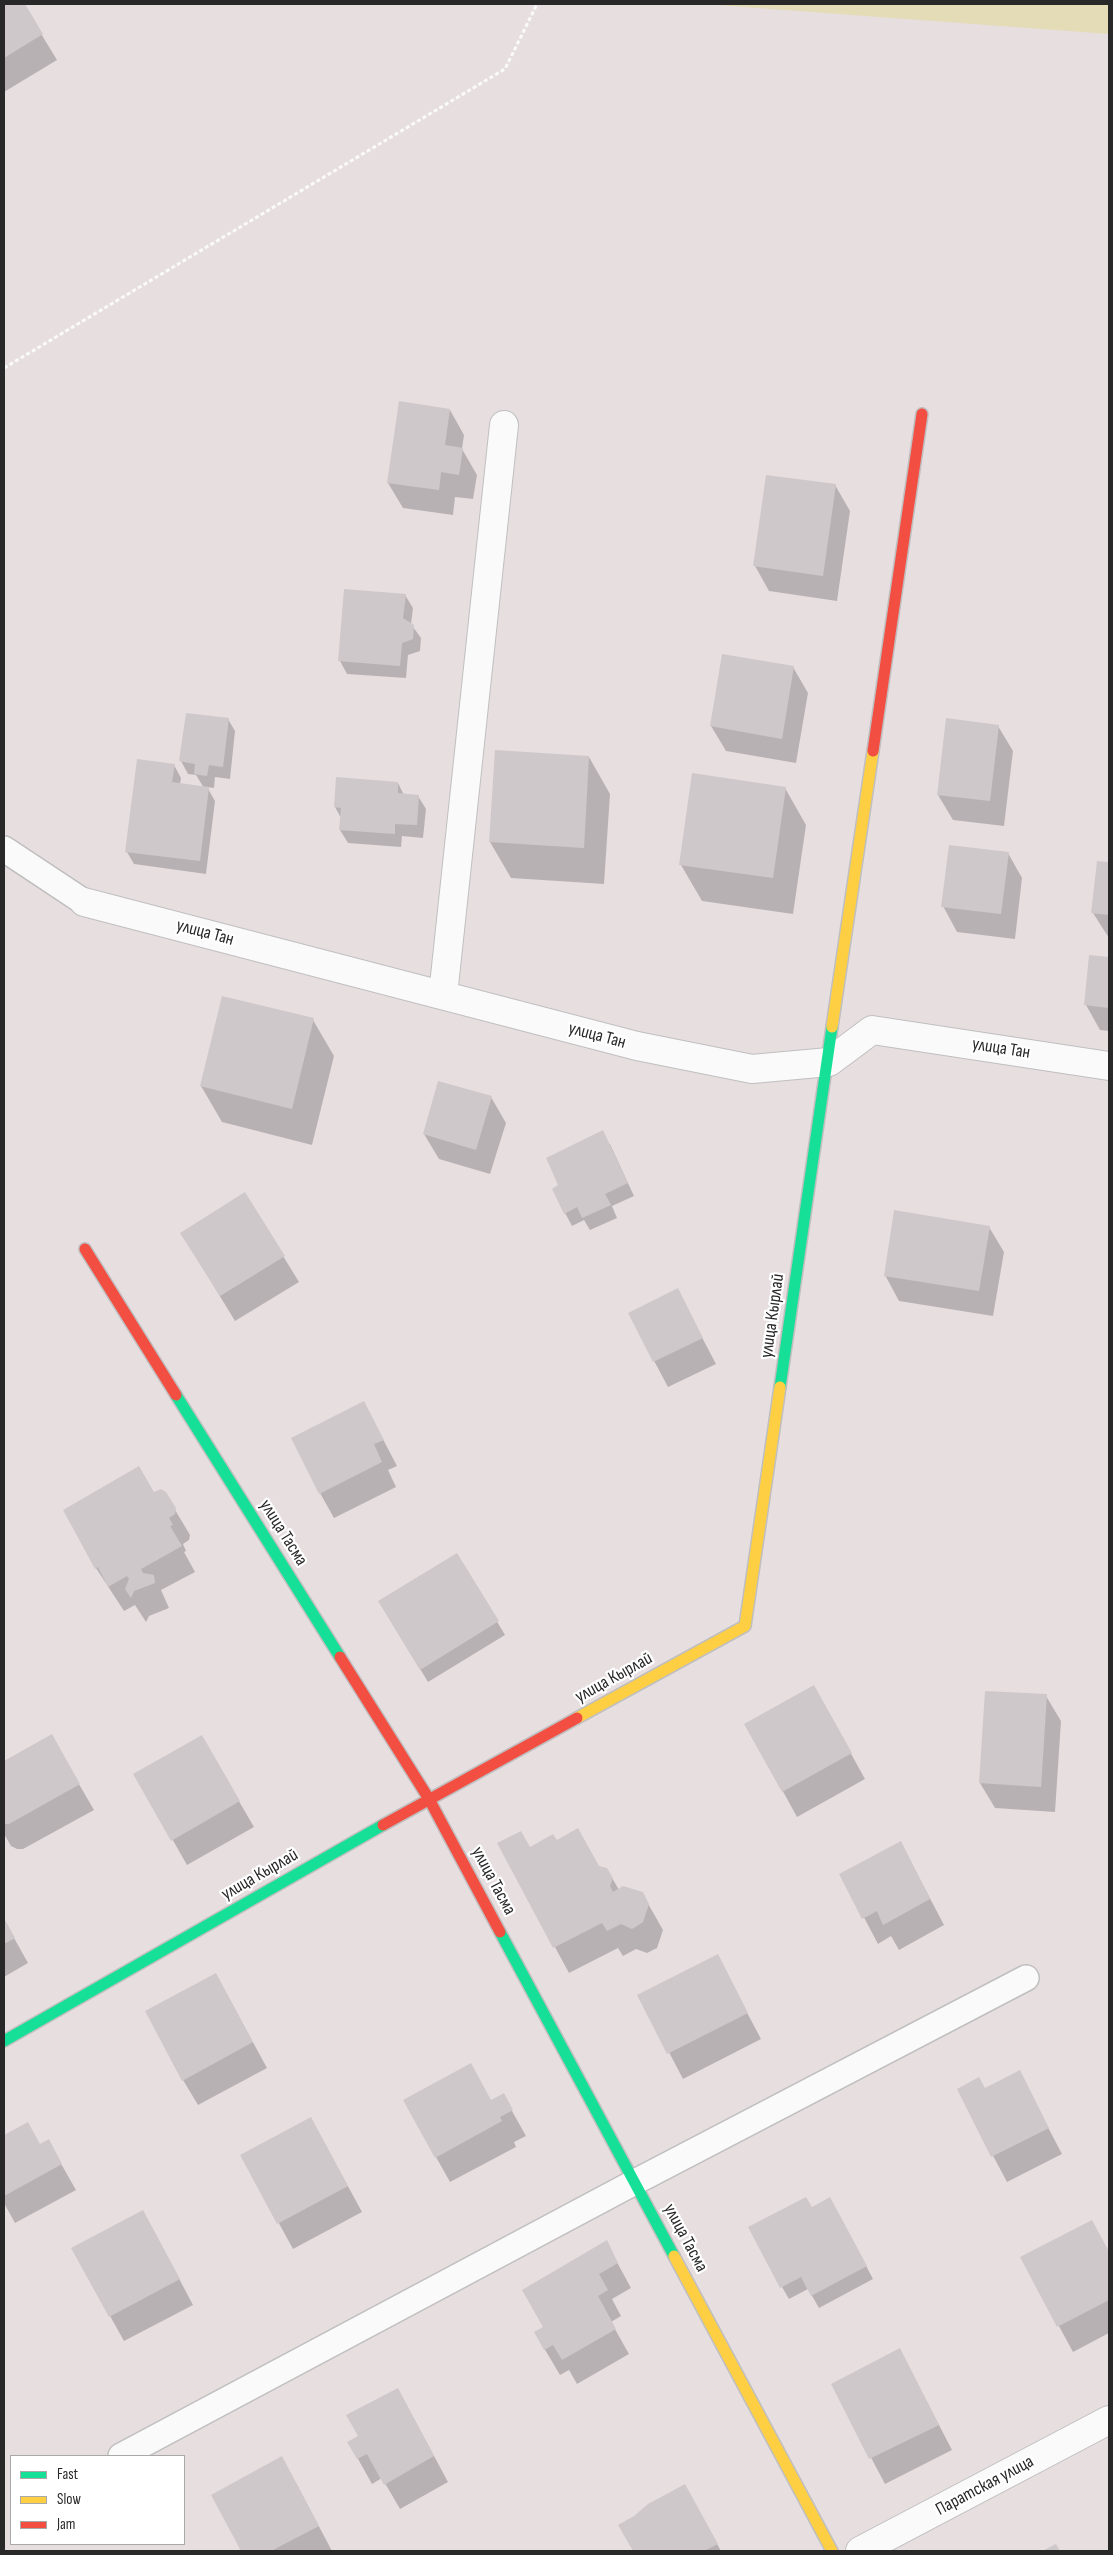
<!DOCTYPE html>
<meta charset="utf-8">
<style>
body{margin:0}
#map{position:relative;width:1113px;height:2555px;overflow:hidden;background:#e7dee0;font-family:"Sofia Sans Condensed",sans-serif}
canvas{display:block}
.frame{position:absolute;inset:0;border:5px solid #282828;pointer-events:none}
.legend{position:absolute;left:10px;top:2455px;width:175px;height:90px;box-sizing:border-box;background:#fff;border:1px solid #a9a9a9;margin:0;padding:6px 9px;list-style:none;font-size:15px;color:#282828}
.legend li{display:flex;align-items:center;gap:10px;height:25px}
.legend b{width:25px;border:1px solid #a9a9a9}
</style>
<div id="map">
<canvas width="1113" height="2555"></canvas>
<div class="frame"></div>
<ul class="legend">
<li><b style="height:6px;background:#16e098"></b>Fast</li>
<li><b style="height:6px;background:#ffcf43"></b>Slow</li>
<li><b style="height:6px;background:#f24e42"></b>Jam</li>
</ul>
</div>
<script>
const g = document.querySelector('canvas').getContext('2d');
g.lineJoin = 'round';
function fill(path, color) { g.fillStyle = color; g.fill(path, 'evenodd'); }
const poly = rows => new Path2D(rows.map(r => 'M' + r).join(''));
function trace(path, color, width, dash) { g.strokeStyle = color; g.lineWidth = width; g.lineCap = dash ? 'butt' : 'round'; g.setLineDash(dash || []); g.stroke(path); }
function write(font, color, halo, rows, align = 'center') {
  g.font = font + ' "Sofia Sans Condensed",sans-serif'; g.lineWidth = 4.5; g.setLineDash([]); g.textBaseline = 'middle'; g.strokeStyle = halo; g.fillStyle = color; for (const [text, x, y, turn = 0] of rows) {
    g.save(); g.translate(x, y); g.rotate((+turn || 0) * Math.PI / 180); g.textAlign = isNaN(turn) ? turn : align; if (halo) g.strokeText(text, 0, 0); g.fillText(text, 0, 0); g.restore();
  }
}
const green = poly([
 [703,4,1109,4,1109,34]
]);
const shadow = poly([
 [4,4,23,4,57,60,4,92],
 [450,410,464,435,462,449,477,475,473,499,455,497,453,515,403,508,388,483],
 [835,485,850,511,837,601,769,591,755,566],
 [345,591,405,595,413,608,411,624,421,638,420,651,408,655,406,678,347,674,340,661],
 [793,667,808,693,796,763,726,751,711,726],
 [228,719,235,731,230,779,215,777,214,788,207,787,215,801,206,874,134,864,127,852,174,765,181,778,180,785,204,788,196,775,188,774,181,761],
 [998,726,1013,751,1004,826,953,820,938,795],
 [589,757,610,794,604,884,511,878,490,842],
 [398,783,404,795,418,796,426,809,423,838,402,836,401,847,348,843,340,830,341,818,335,807],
 [785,788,806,825,793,914,702,901,681,865],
 [1008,853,1022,878,1015,939,957,932,943,906],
 [1098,862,1109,863,1109,938,1093,913],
 [1091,957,1109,958,1109,1031,1100,1030,1086,1005],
 [313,1020,334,1056,312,1145,222,1122,201,1086],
 [491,1097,506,1123,490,1174,439,1159,424,1134],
 [610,1144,634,1196,612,1206,617,1218,590,1230,584,1220,572,1226,565,1213],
 [245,1194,299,1282,235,1321,182,1234],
 [989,1227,1004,1252,993,1316,899,1301,885,1275],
 [677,1290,716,1364,668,1387,629,1314],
 [364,1403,397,1466,388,1470,396,1487,334,1518,320,1493],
 [165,1493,190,1535,189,1540,183,1544,186,1551,184,1552,195,1572,161,1590,169,1608,149,1616,146,1622,135,1605,124,1611,96,1568,154,1494],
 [457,1554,505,1635,428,1682,387,1614],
 [1046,1696,1061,1721,1055,1812,995,1808,980,1783],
 [828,1712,865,1779,797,1817,746,1724],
 [51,1736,94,1810,23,1849,17,1849,11,1846,4,1834,4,1762],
 [201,1736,254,1827,187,1865,135,1774],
 [556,1841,599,1867,607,1869,619,1890,642,1893,663,1930,657,1948,647,1953,636,1949,623,1956,618,1948,569,1973,499,1844,530,1848],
 [901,1843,944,1925,899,1950,891,1936,878,1944,841,1874],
 [4,1920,28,1963,4,1977],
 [717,1956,761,2039,683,2079,639,1995],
 [230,2000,267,2068,198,2105,183,2080],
 [1019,2072,1062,2154,1007,2182,958,2090,985,2090],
 [503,2095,526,2136,514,2142,516,2147,450,2182,436,2157,491,2101],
 [28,2124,40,2145,48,2141,76,2190,15,2223,4,2203,4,2137],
 [325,2144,362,2212,293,2249,242,2156],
 [812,2209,837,2211,873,2279,819,2308,808,2289,789,2299,782,2287],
 [1092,2221,1109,2252,1109,2333,1073,2352,1022,2258],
 [157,2237,193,2305,124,2341,110,2316],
 [606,2242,631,2288,612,2299,621,2316,611,2322,629,2354,577,2384,569,2370,560,2375,535,2333,544,2327],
 [900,2350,952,2450,885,2484,832,2384],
 [398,2389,448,2482,400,2509,382,2478,372,2484,358,2459,359,2437],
 [296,2483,332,2551,243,2551,213,2495],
 [691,2498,721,2551,634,2551,620,2526]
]);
const building = poly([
 [4,4,25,4,43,34,4,58],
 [399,401,450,409,445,445,463,448,459,475,441,472,439,490,387,483],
 [766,475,836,484,823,576,753,566],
 [344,589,406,594,403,618,414,625,413,639,402,643,400,666,338,661],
 [722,654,794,666,782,739,710,726],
 [186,713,229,718,223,767,209,765,207,776,194,774,195,764,179,761],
 [946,718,999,725,990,801,937,795],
 [495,750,589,756,584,848,489,842],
 [137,759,175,764,172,782,209,787,200,861,125,852],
 [692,773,786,787,773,878,679,865],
 [336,777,398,782,398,793,419,795,417,825,395,824,395,834,339,830,341,808,334,807],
 [949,845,1009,852,1001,914,941,907],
 [1097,861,1109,862,1109,915,1091,913],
 [1089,955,1109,957,1109,1008,1084,1005],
 [222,996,314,1018,292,1109,200,1086],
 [438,1081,492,1096,476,1150,423,1134],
 [603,1130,628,1183,605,1194,611,1205,582,1218,577,1207,564,1214,552,1189,558,1185,546,1158],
 [245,1192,285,1256,220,1296,180,1233],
 [894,1210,990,1226,979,1291,884,1276],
 [678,1288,703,1338,653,1362,628,1313],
 [364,1401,384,1440,374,1444,382,1462,319,1494,291,1438],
 [139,1466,154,1492,161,1489,166,1492,176,1508,175,1514,169,1518,173,1525,170,1526,182,1546,141,1569,143,1573,154,1575,155,1583,134,1591,131,1598,125,1589,129,1579,127,1576,108,1587,98,1567,95,1569,63,1510],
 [457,1553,499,1621,420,1670,378,1601],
 [814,1685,852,1753,782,1792,744,1724],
 [985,1691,1047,1694,1041,1787,979,1783],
 [52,1734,80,1784,9,1824,4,1824,4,1761],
 [202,1735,240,1801,171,1841,133,1774],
 [578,1828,599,1866,607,1868,613,1878,610,1886,613,1892,623,1886,643,1892,649,1904,643,1922,632,1929,621,1924,607,1931,602,1923,553,1948,497,1843,521,1831,530,1847,553,1834,557,1840],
 [901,1841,930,1899,883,1925,877,1911,862,1919,839,1874],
 [4,1918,15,1938,4,1944],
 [718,1954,748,2013,667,2054,637,1995],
 [216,1973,253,2042,182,2081,145,2011],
 [471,2063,491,2100,504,2093,513,2110,500,2117,502,2121,435,2158,403,2100],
 [1020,2070,1049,2128,991,2157,957,2089,979,2077,985,2088],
 [311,2117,348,2186,277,2224,240,2155],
 [28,2122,40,2144,49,2139,62,2164,4,2196,4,2135],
 [806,2197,812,2207,830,2197,867,2266,811,2296,801,2277,780,2288,748,2227],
 [143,2210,180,2279,109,2317,71,2248],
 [1092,2220,1109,2252,1109,2300,1057,2327,1020,2257],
 [607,2240,618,2263,599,2274,608,2290,598,2296,616,2329,562,2360,553,2345,544,2350,534,2332,543,2327,522,2290],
 [900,2348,939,2425,869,2459,831,2384],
 [398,2388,434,2456,384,2485,367,2454,357,2459,347,2442,358,2436,346,2415],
 [282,2456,319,2526,271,2551,241,2551,211,2495],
 [685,2484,718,2544,704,2551,633,2551,618,2525,634,2516,648,2504],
 [1056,2544,1060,2551,1042,2551]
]);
const path = poly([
 [4,368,505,69,537,4]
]);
const lane = poly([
 [4,849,84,902],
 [121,2456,635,2182,1026,1978]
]);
const street = poly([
 [84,902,637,1046,752,1069,829,1062,872,1030,1109,1066],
 [443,995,504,425],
 [860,2551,1109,2420]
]);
const fast = poly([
 [780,1387,832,1027],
 [176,1395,340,1657],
 [500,1932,674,2256],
 [4,2041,383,1825]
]);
const slow = poly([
 [832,1027,873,751],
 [577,1718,745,1626,780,1387],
 [674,2256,832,2551]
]);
const jam = poly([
 [873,751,922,414],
 [85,1249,176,1395],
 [340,1657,429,1799,500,1932],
 [383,1825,577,1718]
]);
const streetNames = [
 ["улица Тан",205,933,15],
 ["улица Тан",597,1036,15],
 ["улица Тан",1001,1049,9],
 ["улица Кырлай",773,1316,-82],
 ["улица Тасма",283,1533,58],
 ["улица Кырлай",614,1678,-29],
 ["улица Кырлай",260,1875,-30],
 ["улица Тасма",493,1881,62],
 ["улица Тасма",685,2238,62],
 ["Паратская улица",985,2486,-28]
];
fill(green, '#e4dbb7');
fill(shadow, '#0003');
fill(building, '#cfc8ca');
trace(lane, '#c0bfc0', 28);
trace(street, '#c0bfc0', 30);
trace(fast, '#c0bfc0', 14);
trace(slow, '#c0bfc0', 14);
trace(jam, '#c0bfc0', 14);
trace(path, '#fbfafa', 3, [4, 2.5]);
trace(lane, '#fbfafa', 25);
trace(street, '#fbfafa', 28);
trace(fast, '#16e098', 11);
trace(slow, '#ffcf43', 11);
trace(jam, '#f24e42', 11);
write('18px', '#282828', '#fff', streetNames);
</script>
